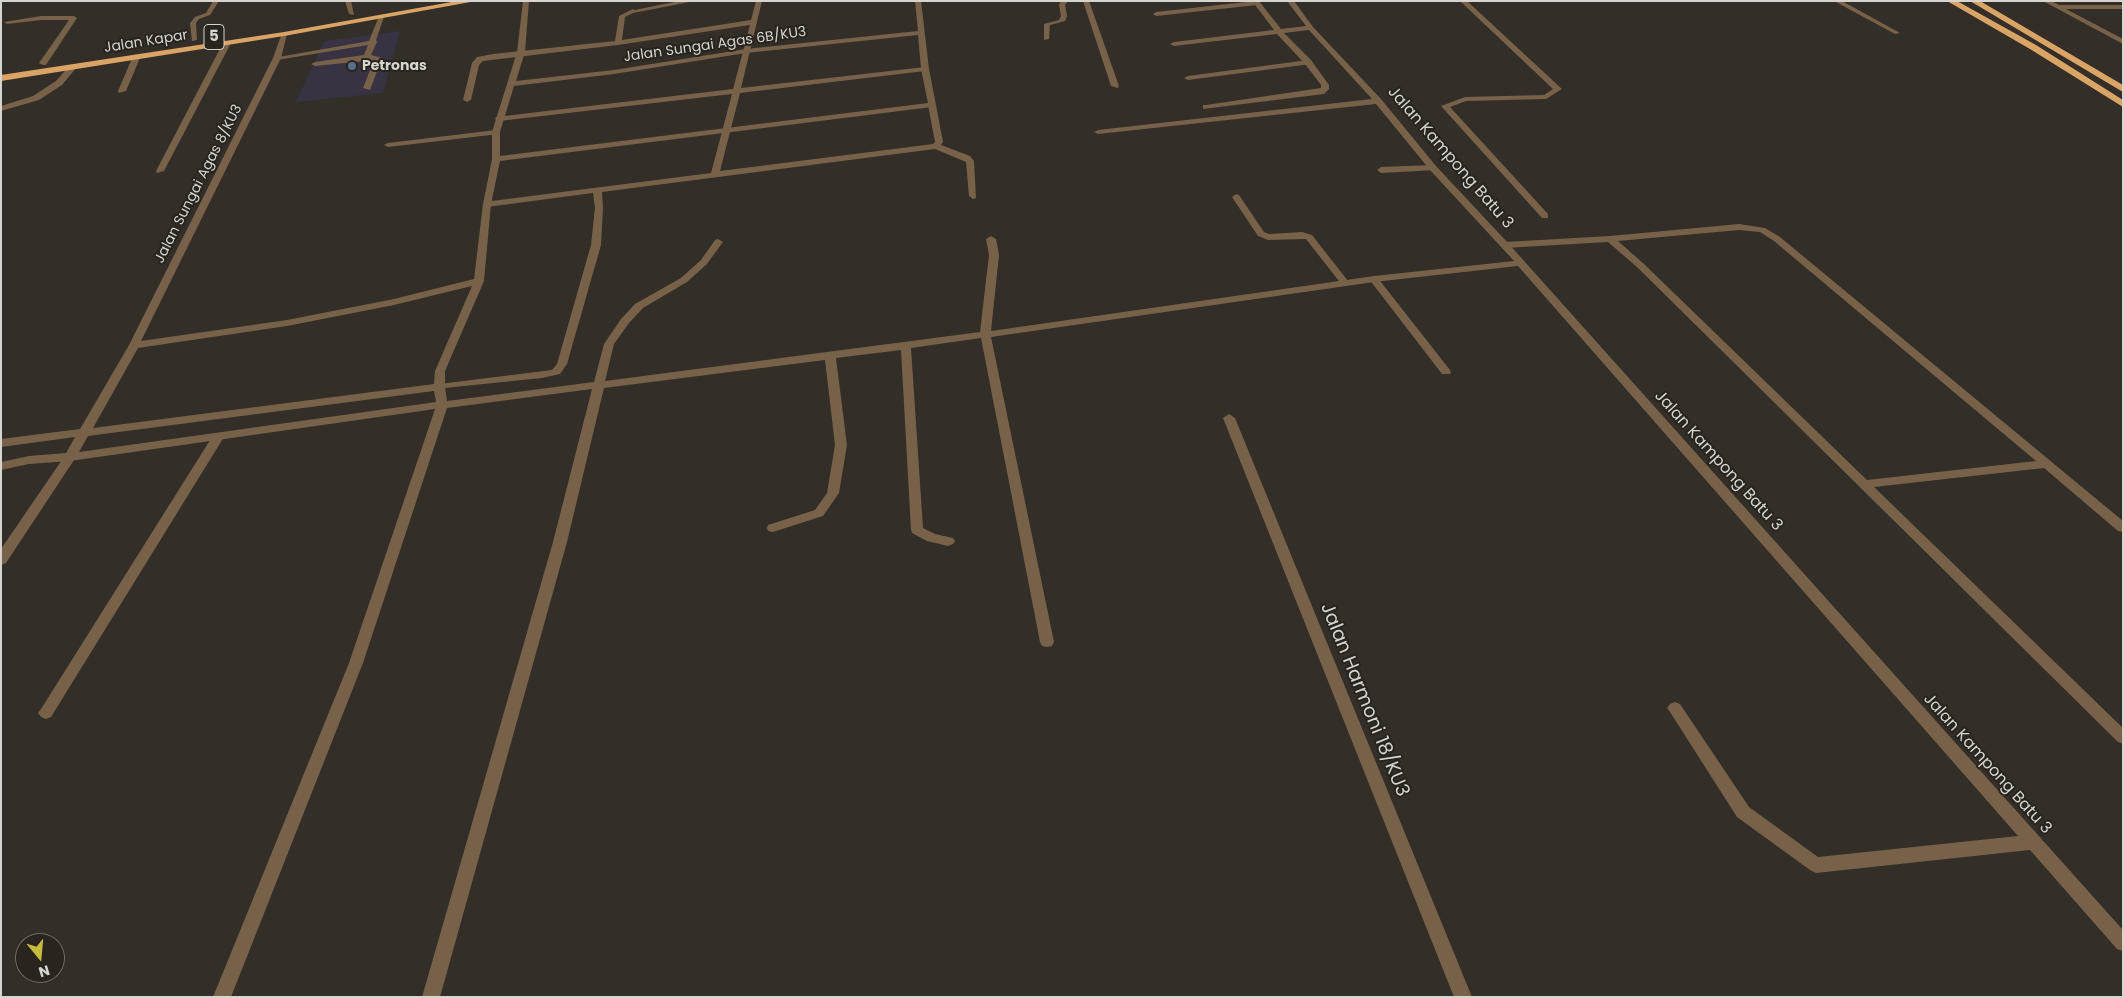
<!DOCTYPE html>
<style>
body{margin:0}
#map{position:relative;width:2124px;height:998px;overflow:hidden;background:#332e27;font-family:Poppins,sans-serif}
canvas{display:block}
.frame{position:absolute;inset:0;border:2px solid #d7d4cf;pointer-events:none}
.north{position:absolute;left:15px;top:933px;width:50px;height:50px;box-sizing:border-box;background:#29241d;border:1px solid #6f6a64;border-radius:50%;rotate:163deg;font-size:14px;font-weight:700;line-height:20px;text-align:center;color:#d7d4cf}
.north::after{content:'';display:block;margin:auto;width:18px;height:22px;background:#c5bc3d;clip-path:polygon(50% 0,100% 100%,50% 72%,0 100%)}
</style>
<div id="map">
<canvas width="2124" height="998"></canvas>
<div class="frame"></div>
<div class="north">N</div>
</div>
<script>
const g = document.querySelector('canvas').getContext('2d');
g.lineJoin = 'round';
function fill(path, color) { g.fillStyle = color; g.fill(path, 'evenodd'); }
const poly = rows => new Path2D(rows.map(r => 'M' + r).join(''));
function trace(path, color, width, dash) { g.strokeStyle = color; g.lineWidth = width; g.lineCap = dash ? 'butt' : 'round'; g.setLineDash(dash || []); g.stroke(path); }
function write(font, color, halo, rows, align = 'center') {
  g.font = font + ' Poppins,sans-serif'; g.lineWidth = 4; g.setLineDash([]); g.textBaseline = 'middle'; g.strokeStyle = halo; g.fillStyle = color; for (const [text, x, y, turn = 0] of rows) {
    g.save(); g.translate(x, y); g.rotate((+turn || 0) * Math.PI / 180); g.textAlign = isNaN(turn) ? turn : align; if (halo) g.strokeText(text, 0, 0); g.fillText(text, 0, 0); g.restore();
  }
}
const commercial = poly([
 [400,31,383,93,296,102,324,41]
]);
const lane = poly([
 [756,1,762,1,741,88,925,67,929,69,925,71,740,93,720,171,933,144,935,142,928,105,932,103,936,105,943,142,941,145,970,156,974,161,976,198,973,199,969,196,966,162,935,149,602,192,603,208,601,245,567,364,560,374,542,378,435,389,433,387,435,385,439,384,552,370,557,364,591,245,595,208,593,193,487,207,484,206,484,202,711,173,732,94,499,121,495,119,496,117,733,89,750,25,618,45,483,61,479,65,471,100,467,102,463,100,472,63,477,57,493,54,615,41,619,16,633,9,636,11,635,12,625,17,622,40,751,20,756,1],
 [1255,1,1260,3,1257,5,1156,16,1153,14,1156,12,1255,1],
 [1460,1,1467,1,1562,89,1546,99,1466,101,1450,107,1548,214,1548,218,1542,218,1441,106,1465,97,1544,95,1553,89,1460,1],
 [1834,1,1842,1,1900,33,1895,34,1834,1],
 [2043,1,2051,1,2059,5,2123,5,2123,9,2066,9,2123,39,2123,44,2043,1],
 [41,16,74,16,77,18,46,65,43,65,39,63,69,20,41,20,7,24,4,22,41,16],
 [379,16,384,17,376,40,377,42,371,55,382,58,370,90,363,88,374,60,315,66,311,64,315,62,364,55,368,45,277,60,273,58,369,41,379,16],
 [227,41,231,43,164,171,157,173,156,171,223,43,227,41],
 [133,56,140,58,126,91,119,93,118,91,133,56],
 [1308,60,1311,60,1311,64,1188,80,1184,78,1188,76,1308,60],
 [70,65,77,67,62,85,39,100,1,111,1,106,33,96,56,81,70,65],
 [496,130,500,132,499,134,388,147,384,145,388,143,496,130],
 [1433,165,1436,166,1436,170,1381,173,1377,170,1381,167,1433,165],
 [1236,194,1239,195,1264,232,1269,234,1302,232,1312,235,1348,281,1348,285,1342,285,1306,239,1268,240,1258,236,1232,197,1236,194],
 [1739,224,1765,228,1780,237,2123,521,2123,532,2118,531,2044,468,1874,487,2123,728,2123,744,2118,742,1638,268,1608,242,1505,248,1500,245,1505,242,1610,236,1739,224],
 [1739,230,1760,232,1774,241,2036,461,1867,480,1644,264,1618,241,1739,230],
 [1374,276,1377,277,1450,370,1451,372,1450,374,1442,374,1369,279,1374,276],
 [218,433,224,437,51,717,46,719,41,717,38,713,41,709,212,437,218,433],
 [70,453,76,457,6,563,1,565,1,549,66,454,70,453]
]);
const street = poly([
 [213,1,219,1,210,15,199,19,196,23,197,40,192,41,190,23,195,17,206,13,213,1],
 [345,1,351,1,354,15,349,14,345,1],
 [523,1,529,1,525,52,516,81,614,70,746,49,918,31,915,1,921,1,929,69,936,105,932,107,500,161,491,204,484,281,445,371,445,387,447,401,594,382,604,344,621,319,635,304,681,278,701,260,715,240,718,239,723,242,707,264,687,282,643,308,629,323,614,344,605,381,980,332,989,255,986,239,991,236,996,239,999,255,991,331,1374,276,1514,261,1430,170,1376,104,1098,134,1094,132,1098,130,1372,99,1309,30,1284,33,1311,60,1329,85,1329,89,1324,94,1203,109,1203,105,1206,105,1321,88,1321,85,1305,64,1277,34,1174,46,1170,44,1174,42,1274,30,1252,1,1259,1,1281,29,1306,26,1287,1,1294,1,1313,27,1381,99,1436,166,1508,243,2123,930,2123,951,2117,949,2030,850,1816,873,1810,870,1737,817,1670,712,1667,708,1670,704,1675,702,1680,704,1749,807,1818,857,2018,836,1518,266,1374,282,991,337,1054,642,1052,646,1047,647,1042,646,1040,642,981,338,911,348,923,528,935,534,953,538,955,541,953,544,948,546,927,541,912,533,911,530,901,350,836,358,847,445,839,493,823,516,773,532,768,531,767,528,768,525,815,510,827,493,835,445,825,360,604,388,567,542,440,997,422,997,553,542,592,389,447,408,363,663,231,997,213,997,349,663,435,409,70,461,29,464,1,470,1,462,29,456,66,453,75,437,1,447,1,439,80,429,129,345,273,58,282,33,287,34,281,58,141,341,287,320,394,299,474,279,483,204,492,159,492,132,517,52,523,1],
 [918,35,921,69,928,103,500,156,500,132,514,86,614,74,746,53,918,35],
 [472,286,435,371,434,384,93,428,138,348,287,326,394,305,472,286],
 [434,391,436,402,79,452,88,436,434,391],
 [679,1,695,1,633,13,630,11,679,1],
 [1061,1,1068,1,1065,5,1067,16,1065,21,1050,25,1049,39,1044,40,1044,24,1059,20,1061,16,1059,5,1061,1],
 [1083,1,1089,1,1119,86,1118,88,1111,86,1083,1],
 [1229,414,1235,418,1472,997,1454,997,1223,418,1229,414]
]);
const highway = poly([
 [457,1,476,1,284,36,1,81,1,75,284,32,457,1],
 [1947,1,1957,1,2036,45,2123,100,2123,107,2030,49,1947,1],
 [1970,1,1980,1,2123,85,2123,92,1970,1]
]);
const markers = [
 [352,66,5,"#5c6f8a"]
];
const farStreetnames = [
 ["Jalan Kapar",146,42,-9],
 ["Jalan Sungai Agas 6B/KU3",715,45,-8],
 ["Jalan Sungai Agas 8/KU3",199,184,-63]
];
const farPoinames = [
 ["Petronas",362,66]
];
const shields = [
 [214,37,20]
];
const shieldNames = [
 ["5",214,37]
];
const streetNames = [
 ["Jalan Kampong Batu 3",1450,158,49],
 ["Jalan Kampong Batu 3",1718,461,48],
 ["Jalan Kampong Batu 3",1987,764,48]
];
const nearStreetnames = [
 ["Jalan Harmoni 18/KU3",1364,700,68]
];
fill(commercial, '#393243');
fill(lane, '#776149');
fill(street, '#776149');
fill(highway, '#dba467');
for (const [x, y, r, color] of markers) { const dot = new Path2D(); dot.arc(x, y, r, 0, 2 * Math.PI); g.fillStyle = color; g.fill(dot); trace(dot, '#29241d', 2); }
write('14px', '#d7d4cf', '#29241d', farStreetnames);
write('bold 14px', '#d7d4cf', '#29241d', farPoinames, 'left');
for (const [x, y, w] of shields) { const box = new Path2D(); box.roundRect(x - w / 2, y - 12.5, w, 25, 4); g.fillStyle = '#29241d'; g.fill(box); trace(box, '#d7d4cf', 1); }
write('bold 15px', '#d7d4cf', null, shieldNames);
write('16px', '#d7d4cf', '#29241d', streetNames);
write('19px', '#d7d4cf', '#29241d', nearStreetnames);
</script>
